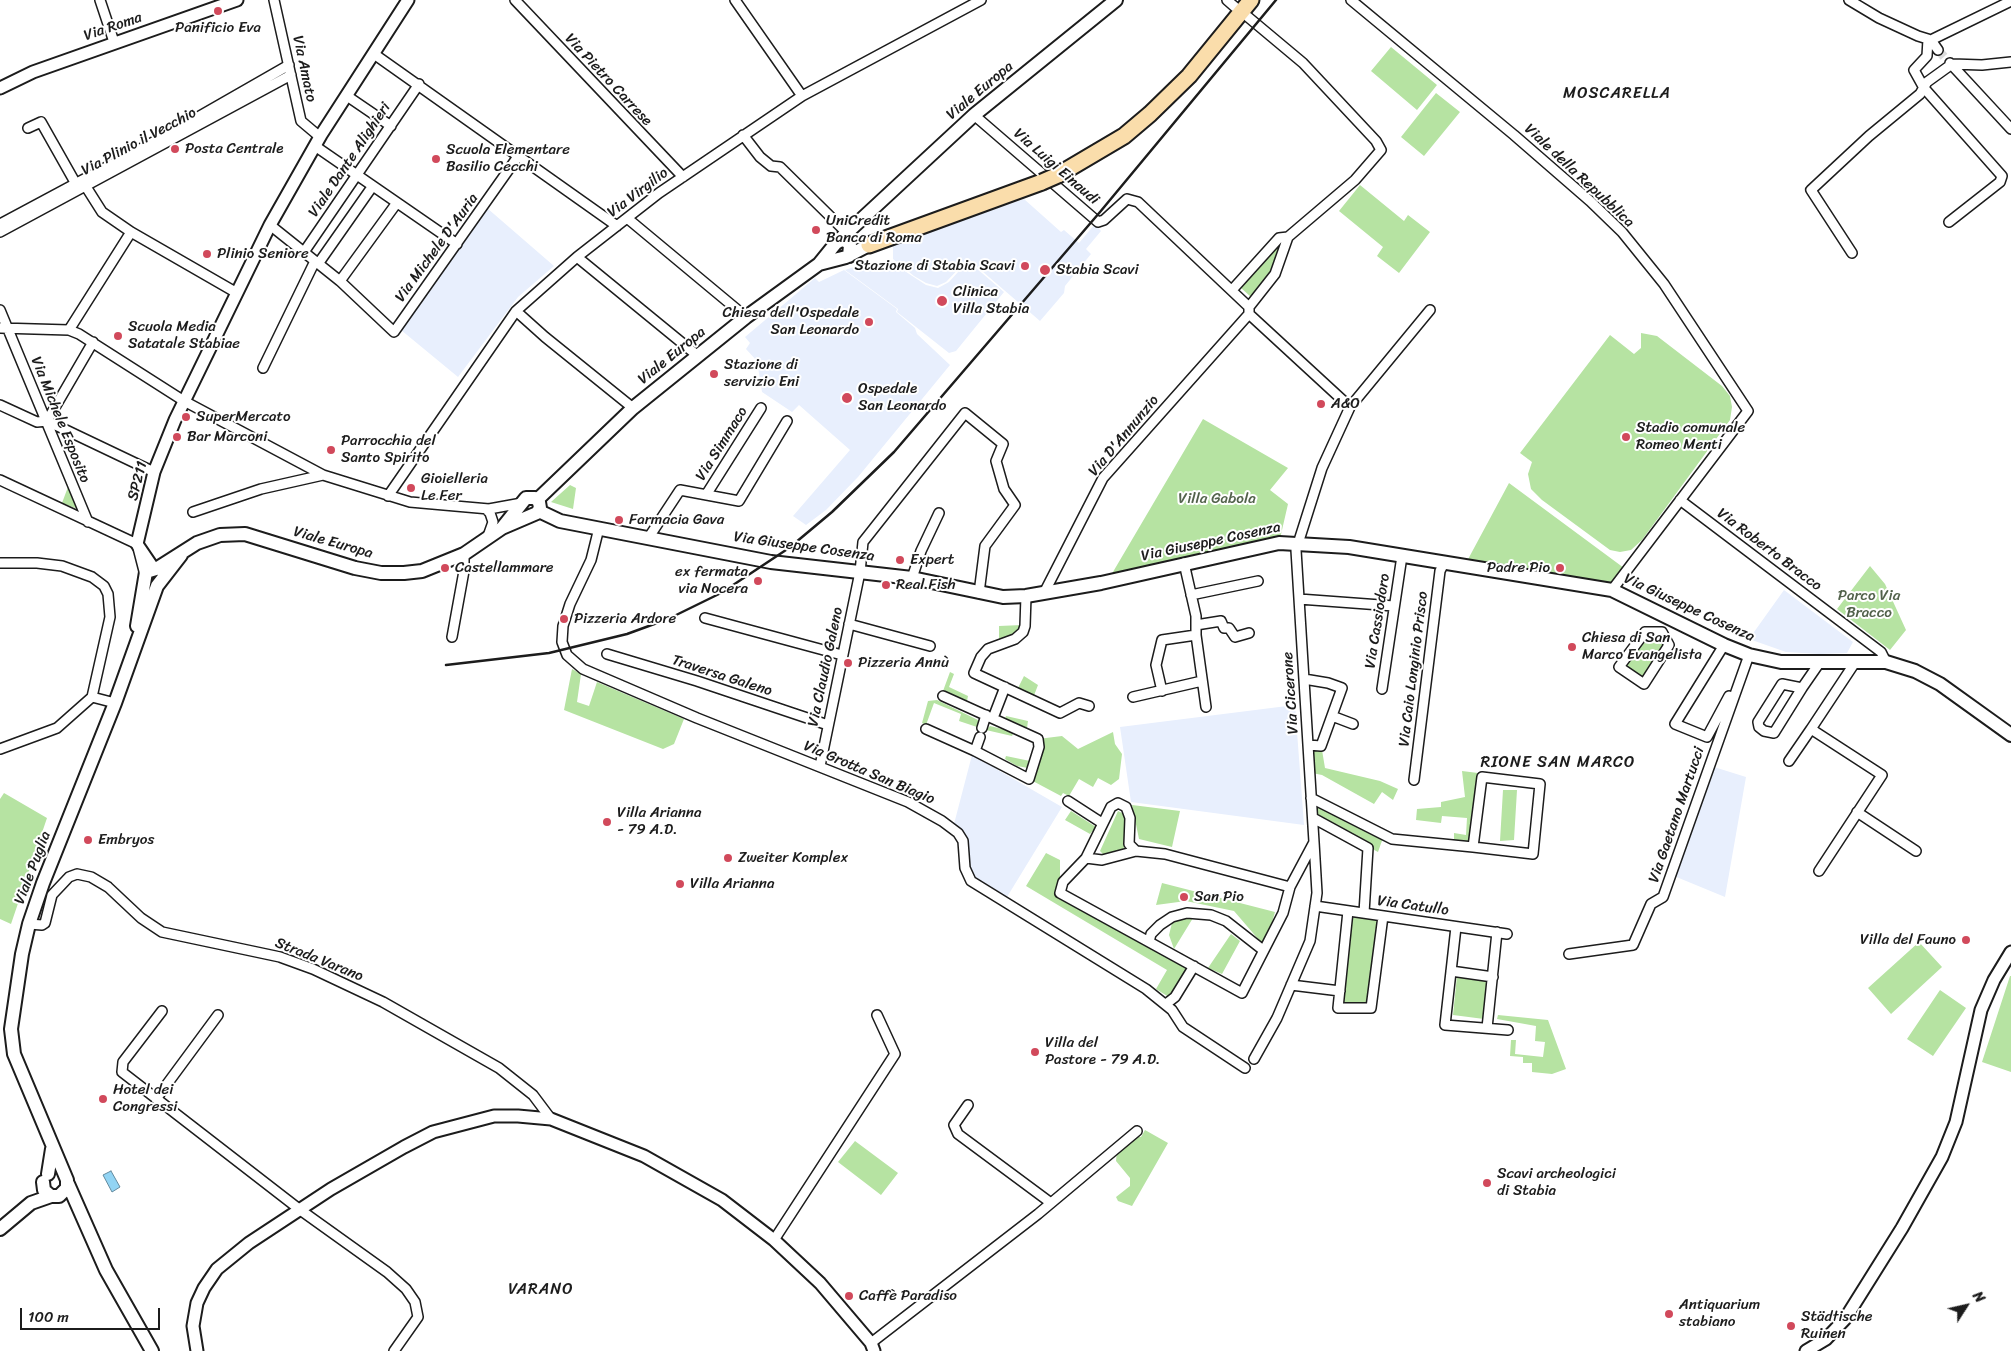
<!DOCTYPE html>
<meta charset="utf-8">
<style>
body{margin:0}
#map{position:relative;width:2011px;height:1351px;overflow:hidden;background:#fff;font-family:Sriracha,sans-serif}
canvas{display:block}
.north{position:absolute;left:1941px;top:1281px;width:50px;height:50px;-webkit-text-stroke:4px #fff;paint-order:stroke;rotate:55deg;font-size:14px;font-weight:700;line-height:20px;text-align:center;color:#1c1c1c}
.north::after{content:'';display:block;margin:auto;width:18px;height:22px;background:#1c1c1c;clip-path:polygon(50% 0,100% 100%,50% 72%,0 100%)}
.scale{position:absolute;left:20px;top:1308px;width:140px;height:22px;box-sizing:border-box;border:2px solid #1c1c1c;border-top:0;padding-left:6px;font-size:15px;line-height:18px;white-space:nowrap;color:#1c1c1c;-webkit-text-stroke:4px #fff;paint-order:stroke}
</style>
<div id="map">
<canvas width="2011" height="1351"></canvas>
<div class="north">N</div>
<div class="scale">100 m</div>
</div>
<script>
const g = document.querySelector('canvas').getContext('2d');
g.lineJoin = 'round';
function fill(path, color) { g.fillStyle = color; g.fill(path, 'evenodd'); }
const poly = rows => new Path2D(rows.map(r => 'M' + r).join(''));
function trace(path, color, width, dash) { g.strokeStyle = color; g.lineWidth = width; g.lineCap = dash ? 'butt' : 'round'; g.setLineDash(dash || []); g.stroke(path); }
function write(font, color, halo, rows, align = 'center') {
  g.font = font + ' Sriracha,sans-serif'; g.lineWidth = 4; g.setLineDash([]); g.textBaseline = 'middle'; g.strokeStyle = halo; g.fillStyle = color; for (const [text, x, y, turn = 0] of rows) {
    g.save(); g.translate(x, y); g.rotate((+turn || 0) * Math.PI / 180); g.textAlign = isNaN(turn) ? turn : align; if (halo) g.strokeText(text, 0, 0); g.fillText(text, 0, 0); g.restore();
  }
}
const built = poly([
 [1024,199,1061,232,1064,230,1079,243,1095,224,1101,231,1086,249,1091,254,1065,286,1064,293,1040,321,968,259,946,282,937,286,926,283,914,276,893,259,893,244],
 [487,208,554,266,518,297,458,377,401,330],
 [968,261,1004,292,956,351,949,353,897,312,898,309,845,270,868,262,877,264,888,272,894,264,926,285,938,288,949,282],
 [844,270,897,309,896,312,915,328,917,334,950,365,858,477,826,510,806,525,793,516,850,450,799,405,792,412,762,392,757,361,746,349,750,343,745,337,815,278,819,282],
 [1784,590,1853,642,1847,653,1819,654,1786,652,1749,639],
 [1295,705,1304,825,1131,802,1120,727],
 [972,755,1062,807,1007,897,971,881,963,841,954,824],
 [1714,767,1746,777,1725,897,1674,876]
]);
const green = poly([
 [1391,47,1437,85,1417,110,1371,71],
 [1436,93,1460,112,1424,156,1401,137],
 [1360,185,1404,221,1408,215,1430,232,1399,273,1377,256,1383,247,1339,211],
 [1281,242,1284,245,1276,254,1272,270,1251,297,1241,288],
 [1641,333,1657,336,1722,386,1730,396,1732,407,1730,420,1642,540,1631,550,1620,552,1610,550,1542,500,1531,489,1528,474,1532,462,1520,453,1610,335,1634,354,1641,348],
 [1203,419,1288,468,1270,490,1288,504,1279,543,1110,577],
 [1509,483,1624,568,1607,589,1466,563],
 [570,485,576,488,573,509,551,502],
 [68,487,78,509,62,503],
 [1870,566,1885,584,1906,630,1890,650,1837,609],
 [1022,625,1015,636,999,641,999,626],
 [1645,632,1662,632,1669,645,1646,681,1619,667],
 [572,669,581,674,577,702,589,706,597,682,684,719,674,744,663,749,564,710],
 [950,672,954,674,949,687,968,696,967,701,943,691],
 [1024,676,1038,685,1033,698,1017,690],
 [937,700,978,720,980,728,959,721,961,714,934,703,926,725,922,723,928,701],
 [1006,716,1028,721,1027,728,1005,720],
 [990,726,1014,732,1012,736,986,730],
 [1113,732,1115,744,1122,754,1119,779,1111,785,1098,778,1093,787,1079,779,1069,796,1063,793,1061,796,1029,779,1038,739,1062,736,1078,749],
 [1311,748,1322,750,1325,768,1380,781,1398,789,1393,800,1382,792,1374,804,1322,775,1312,773],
 [1006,756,1030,761,1028,768,1017,766,1005,759],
 [1462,771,1478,773,1471,842,1454,841,1454,833,1466,835,1467,818,1442,816,1441,823,1416,820,1417,809,1441,807,1441,802,1465,797],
 [1503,790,1517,790,1514,840,1500,841],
 [4,793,47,818,11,924,0,919,0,799],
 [1313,798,1384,835,1378,852,1314,818],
 [1132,805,1180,811,1172,847,1139,839],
 [1071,811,1096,827,1090,834,1065,820],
 [1118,811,1128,816,1126,844,1122,851,1105,856,1100,851],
 [1046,853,1060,860,1060,894,1191,964,1172,999,1156,989,1167,970,1026,886],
 [1162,883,1275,912,1265,947,1234,911,1186,901,1156,905],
 [1351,915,1381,919,1371,1006,1342,1008],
 [1193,918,1174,949,1169,935,1173,919],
 [1231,934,1240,941,1222,974,1208,968],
 [1919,942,1942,967,1891,1014,1868,988],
 [1457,976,1488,980,1484,1019,1453,1015],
 [2010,976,2011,976,2011,1072,1982,1062],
 [1940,990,1966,1008,1933,1056,1907,1039],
 [1498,1015,1548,1020,1566,1069,1552,1074,1532,1072,1532,1063,1523,1063,1523,1057,1510,1056,1511,1040,1516,1040,1515,1054,1543,1057,1545,1042,1535,1041,1536,1026,1497,1019],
 [1145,1130,1168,1143,1132,1206,1118,1201,1116,1197,1130,1186,1130,1178,1116,1161,1117,1151,1135,1136,1141,1137],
 [855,1141,898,1173,881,1195,838,1162]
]);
const water = poly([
 [111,1171,120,1187,112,1192,103,1175,111,1171]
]);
const minorTunnel = poly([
 [1938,50,1948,61]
]);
const minor = poly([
 [100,0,114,42],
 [274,0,301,121,320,137],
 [515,0,683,177],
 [735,0,802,96],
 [1227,0,1235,7],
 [1351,0,1514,135,1590,201,1622,232,1664,284,1748,411,1612,590],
 [1849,0,1879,18,1918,36,1931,40,2011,1],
 [1248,17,1303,63,1376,141,1381,150,1355,180,1288,237,1275,274,1249,307],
 [1928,39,1927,56,1914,70,1924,88,2002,176,2000,182,1949,222],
 [1931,40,1938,50],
 [374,54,617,226],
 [1950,63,2011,129],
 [347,96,391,126],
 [974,115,1098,222,1104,220,1127,199,1138,202,1249,307],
 [28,128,41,122,76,184],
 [743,135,760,157,771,166,780,167,846,232],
 [315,146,457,244],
 [83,182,102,212,131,232,237,293],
 [627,218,746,317],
 [0,224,172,132,289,65],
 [270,225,340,281,394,332,519,155],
 [0,232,291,75],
 [304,252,419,84],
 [1852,253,1811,190,1869,136,1920,94,1927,82,1952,64,1982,65,2011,62],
 [577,257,698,356],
 [318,264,372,187],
 [340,281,396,204],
 [1232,290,1279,238,1288,237],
 [1249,309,1249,314,1350,407],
 [0,310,88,522],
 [516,311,545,337,633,408],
 [0,328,69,330,79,334,184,401,323,475,410,502,489,509,522,503],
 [69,330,131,232],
 [263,368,315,261],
 [0,405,37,422,47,421,154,472],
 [47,421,93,342],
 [0,480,137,544,145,575],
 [706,495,761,408],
 [388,496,516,311,577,257,659,193,802,96,981,0],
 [1680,500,1881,652,1886,662],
 [486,509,490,513,493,522,487,539],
 [193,512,261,489,323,475],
 [599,528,591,560,570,604,563,626,562,642,567,655,583,669,697,718,908,802,942,821,958,833,963,841,965,868,971,881,1146,989,1172,1010,1183,1027,1245,1068],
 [649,537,680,490,739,501,787,421],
 [0,563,37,563,62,566,92,577,104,586,108,594,110,617,92,697],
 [1184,563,1196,616,1196,635,1206,707],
 [912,578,921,551,939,513],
 [1044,593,1103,478,1249,314],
 [1191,595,1258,581],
 [1026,596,1025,626,1023,632,1015,639,988,649,981,657,974,673,1060,713,1079,703,1089,706],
 [1299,599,1394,606],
 [705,618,842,655],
 [849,624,930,646],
 [1196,625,1221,621,1224,628,1229,628,1235,637,1249,633],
 [1645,632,1662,632,1669,645,1644,684,1619,667,1645,632],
 [452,637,464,571,464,554],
 [1724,645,1675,724,1707,737,1729,696],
 [607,654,697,681,828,725],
 [1304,679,1328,683,1342,688,1321,746,1308,745],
 [1802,688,1774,733,1764,731,1759,727,1758,722,1782,684,1802,688,1820,662],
 [1382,689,1402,556],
 [1162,691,1156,665,1162,640,1196,635],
 [92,697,115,703],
 [1133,697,1202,681],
 [1332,716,1353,724],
 [993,718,1005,687],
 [982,728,986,715],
 [926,729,975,751,1029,779,1039,747,1038,739,943,696],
 [0,749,57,728,92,697],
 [975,751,980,737],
 [1789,761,1811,729],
 [820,766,860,572,863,542,965,413,1003,444,996,461,1004,489,1015,505,985,546,979,593],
 [1414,780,1440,571,1444,563],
 [1311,798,1392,839,1473,847,1533,854,1540,784,1482,777,1473,847],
 [1068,801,1102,823],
 [1857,812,1916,851],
 [1313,818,1368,848,1364,913],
 [1086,858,1111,807,1118,803,1126,807,1130,818,1129,844,1136,851],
 [1819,871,1882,775,1811,729,1856,661],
 [1290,887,1165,854,1136,851,1102,860,1086,858,1063,882,1060,893,1242,993,1283,913,1290,887,1314,842,1296,550,1322,468,1350,407,1430,310],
 [1315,906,1507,934],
 [1348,911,1338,1008,1371,1008,1383,916],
 [29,924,42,925,45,923,52,895,69,877,77,874,91,877,108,887,141,918,162,932,280,957,313,969,383,1002,499,1068,533,1095,551,1119],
 [1456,927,1445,1025,1508,1030],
 [1149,942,1151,934,1160,925,1172,917,1187,913,1211,915,1226,921,1263,950],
 [1569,954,1633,945,1651,904,1663,897,1749,655],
 [1451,971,1493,977],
 [1291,985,1340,991],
 [1166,1004,1175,997,1194,966],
 [162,1011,123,1062,122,1072,299,1209,387,1272,406,1289,415,1302,418,1317,394,1351],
 [1487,1028,1497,932],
 [1254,1059,1277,1018,1310,941,1317,893,1314,842],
 [156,1099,218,1015],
 [968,1105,954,1125,958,1134,1051,1203],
 [774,1240,895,1054,877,1015],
 [871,1343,1038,1214,1137,1131]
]);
const tertiary = poly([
 [0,88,33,72,237,0],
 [154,569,137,544,154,472,175,420,270,225,321,135,408,0],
 [197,1351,193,1326,197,1303,204,1288,217,1269,249,1243,331,1189,404,1147,433,1132,494,1116,518,1116,551,1119,644,1156,722,1200,774,1240,820,1283,871,1343,874,1351],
 [1806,1351,1826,1339,1845,1319,1902,1228,1942,1157,1956,1122,1981,1010,1994,980,2011,952]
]);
const secondary = poly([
 [838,241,974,115,1116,0],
 [819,264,836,243,841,240,846,241,850,245,849,256],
 [537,500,633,408,746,317,819,264,846,257,869,245],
 [539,511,560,521,771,562,912,578,1003,597,1026,596,1101,583,1279,543,1349,547,1612,590,1724,645,1749,655,1781,662,1886,662,1915,671,1940,684,2011,735],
 [137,626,146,572,156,569,197,543,220,535,245,534,355,568,381,573,404,573,422,571,464,554,502,528,526,498,535,498,539,502,540,508,537,513,502,528],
 [48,1174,52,1149],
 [43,1182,44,1190,51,1196,59,1196,67,1188,67,1180,14,1054,11,1029,22,954,29,924,43,883,115,703,157,586,181,555],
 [68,1184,106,1270,152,1351],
 [0,1229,31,1203,51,1196]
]);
const trunk = poly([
 [1058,175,1124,136,1150,114,1189,76,1251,0],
 [869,245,1042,182]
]);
const rail = poly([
 [446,665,549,653,627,634,668,619,721,593,789,548,832,512,894,452,1100,212,1276,0]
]);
const trunkBridge = poly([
 [1042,182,1058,175]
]);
const markers = [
 [218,11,5,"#d1495b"],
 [175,149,5,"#d1495b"],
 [436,159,5,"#d1495b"],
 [816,230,5,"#d1495b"],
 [207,254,5,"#d1495b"],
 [1025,266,5,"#d1495b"],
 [1045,270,6,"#d1495b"],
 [942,301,6,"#d1495b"],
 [869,322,5,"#d1495b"],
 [118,336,5,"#d1495b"],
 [714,374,5,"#d1495b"],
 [847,398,6,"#d1495b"],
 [1321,404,5,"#d1495b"],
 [186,417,5,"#d1495b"],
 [177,437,5,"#d1495b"],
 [1626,437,5,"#d1495b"],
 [331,450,5,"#d1495b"],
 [411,488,5,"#d1495b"],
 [619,520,5,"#d1495b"],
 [900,560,5,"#d1495b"],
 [445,568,5,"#d1495b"],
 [1560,568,5,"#d1495b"],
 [758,581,5,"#d1495b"],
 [886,585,5,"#d1495b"],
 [564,619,5,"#d1495b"],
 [1572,647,5,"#d1495b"],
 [848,663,5,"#d1495b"],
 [607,822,5,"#d1495b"],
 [88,840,5,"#d1495b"],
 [728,858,5,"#d1495b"],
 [680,884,5,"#d1495b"],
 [1184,897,5,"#d1495b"],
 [1966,940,5,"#d1495b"],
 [1035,1052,5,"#d1495b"],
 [103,1099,5,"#d1495b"],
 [1487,1183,5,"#d1495b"],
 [849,1296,5,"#d1495b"],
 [1669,1314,5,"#d1495b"],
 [1791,1326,5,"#d1495b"]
];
const streetNames = [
 ["Via Roma",113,27,-19],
 ["Via Amato",304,69,78],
 ["Via Pietro Carrese",608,80,47],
 ["Viale Europa",980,91,-40],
 ["Via Plinio il Vecchio",139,142,-28],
 ["Viale Dante Alighieri",350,160,-56],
 ["Via Luigi Einaudi",1056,167,41],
 ["Viale della Repubblica",1579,176,43],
 ["Via Virgilio",638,193,-37],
 ["Via Michele D'Auria",437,248,-54],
 ["Viale Europa",672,356,-39],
 ["Via Michele Esposito",60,420,68],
 ["Via D'Annunzio",1124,436,-50],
 ["Via Simmaco",722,444,-58],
 ["SP211",138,481,-75],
 ["Via Giuseppe Cosenza",1211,542,-12],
 ["Viale Europa",333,543,16],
 ["Via Giuseppe Cosenza",804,547,8],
 ["Via Roberto Bracco",1769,550,37],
 ["Via Giuseppe Cosenza",1689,608,25],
 ["Via Cassiodoro",1378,621,-81],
 ["Via Claudio Galeno",826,667,-78],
 ["Via Caio Longinio Prisco",1414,669,-83],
 ["Traversa Galeno",722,676,18],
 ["Via Cicerone",1291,693,-94],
 ["Via Grotta San Biagio",869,773,23],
 ["Via Gaetano Martucci",1677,815,-71],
 ["Viale Puglia",33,868,-69],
 ["Via Catullo",1413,906,8],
 ["Strada Varano",319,960,22]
];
const poiNames = [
 ["Panificio Eva",218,28,"center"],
 ["Posta Centrale",185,149],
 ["Scuola Elementare",446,150],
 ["Basilio Cecchi",446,167],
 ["UniCredit",826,221],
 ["Banca di Roma",826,238],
 ["Plinio Seniore",217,254],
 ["Stazione di Stabia Scavi",1015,266,"right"],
 ["Stabia Scavi",1056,270],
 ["Clinica",953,292],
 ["Villa Stabia",953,309],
 ["Chiesa dell'Ospedale",859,313,"right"],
 ["San Leonardo",859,330,"right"],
 ["Scuola Media",128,327],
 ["Satatale Stabiae",128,344],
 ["Stazione di",724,365],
 ["servizio Eni",724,382],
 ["Ospedale",858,389],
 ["San Leonardo",858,406],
 ["A&O",1331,404],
 ["SuperMercato",196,417],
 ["Stadio comunale",1636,428],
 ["Romeo Menti",1636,445],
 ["Bar Marconi",187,437],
 ["Parrocchia del",341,441],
 ["Santo Spirito",341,458],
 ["Gioielleria",421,479],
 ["Le Fer",421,496],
 ["Farmacia Gava",629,520],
 ["Expert",910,560],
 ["Castellammare",455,568],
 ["Padre Pio",1550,568,"right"],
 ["ex fermata",748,572,"right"],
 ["via Nocera",748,589,"right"],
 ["Real Fish",896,585],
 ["Pizzeria Ardore",574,619],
 ["Chiesa di San",1582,638],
 ["Marco Evangelista",1582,655],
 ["Pizzeria Annù",858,663],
 ["Villa Arianna",617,813],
 ["- 79 A.D.",617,830],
 ["Embryos",98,840],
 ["Zweiter Komplex",738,858],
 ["Villa Arianna",690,884],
 ["San Pio",1194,897],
 ["Villa del Fauno",1956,940,"right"],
 ["Villa del",1045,1043],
 ["Pastore - 79 A.D.",1045,1060],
 ["Hotel dei",113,1090],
 ["Congressi",113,1107],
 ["Scavi archeologici",1497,1174],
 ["di Stabia",1497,1191],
 ["Caffè Paradiso",859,1296],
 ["Antiquarium",1679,1305],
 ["stabiano",1679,1322],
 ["Städtische",1801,1317],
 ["Ruinen",1801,1334]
];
const parkNames = [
 ["Villa Gabola",1217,499],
 ["Parco Via",1869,596],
 ["Bracco",1869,613]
];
const neighbourhoodNames = [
 ["MOSCARELLA",1617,94],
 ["RIONE SAN MARCO",1558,763],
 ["VARANO",541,1290]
];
fill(built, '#e8effd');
fill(green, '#b6e3a2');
fill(water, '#92d4f4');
trace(water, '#638a9e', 1);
trace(minorTunnel, '#ddd', 9, [9, 4.5]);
trace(minor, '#1c1c1c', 12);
trace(tertiary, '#1c1c1c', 15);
trace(secondary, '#1c1c1c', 16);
trace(trunk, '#1c1c1c', 19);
trace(minor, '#fff', 9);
trace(tertiary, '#fff', 11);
trace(secondary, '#fff', 12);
trace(trunk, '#faddab', 15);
trace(rail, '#1c1c1c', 2.5);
trace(trunkBridge, '#1c1c1c', 19, []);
trace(trunkBridge, '#faddab', 15);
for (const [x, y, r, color] of markers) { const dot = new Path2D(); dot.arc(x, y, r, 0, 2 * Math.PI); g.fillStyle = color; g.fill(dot); trace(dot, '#fff', 2); }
write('15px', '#1c1c1c', '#fff', streetNames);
write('15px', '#1c1c1c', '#fff', poiNames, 'left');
write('15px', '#52624b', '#fff', parkNames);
g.letterSpacing = '1px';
write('16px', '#1c1c1c', '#fff', neighbourhoodNames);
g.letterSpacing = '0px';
</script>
